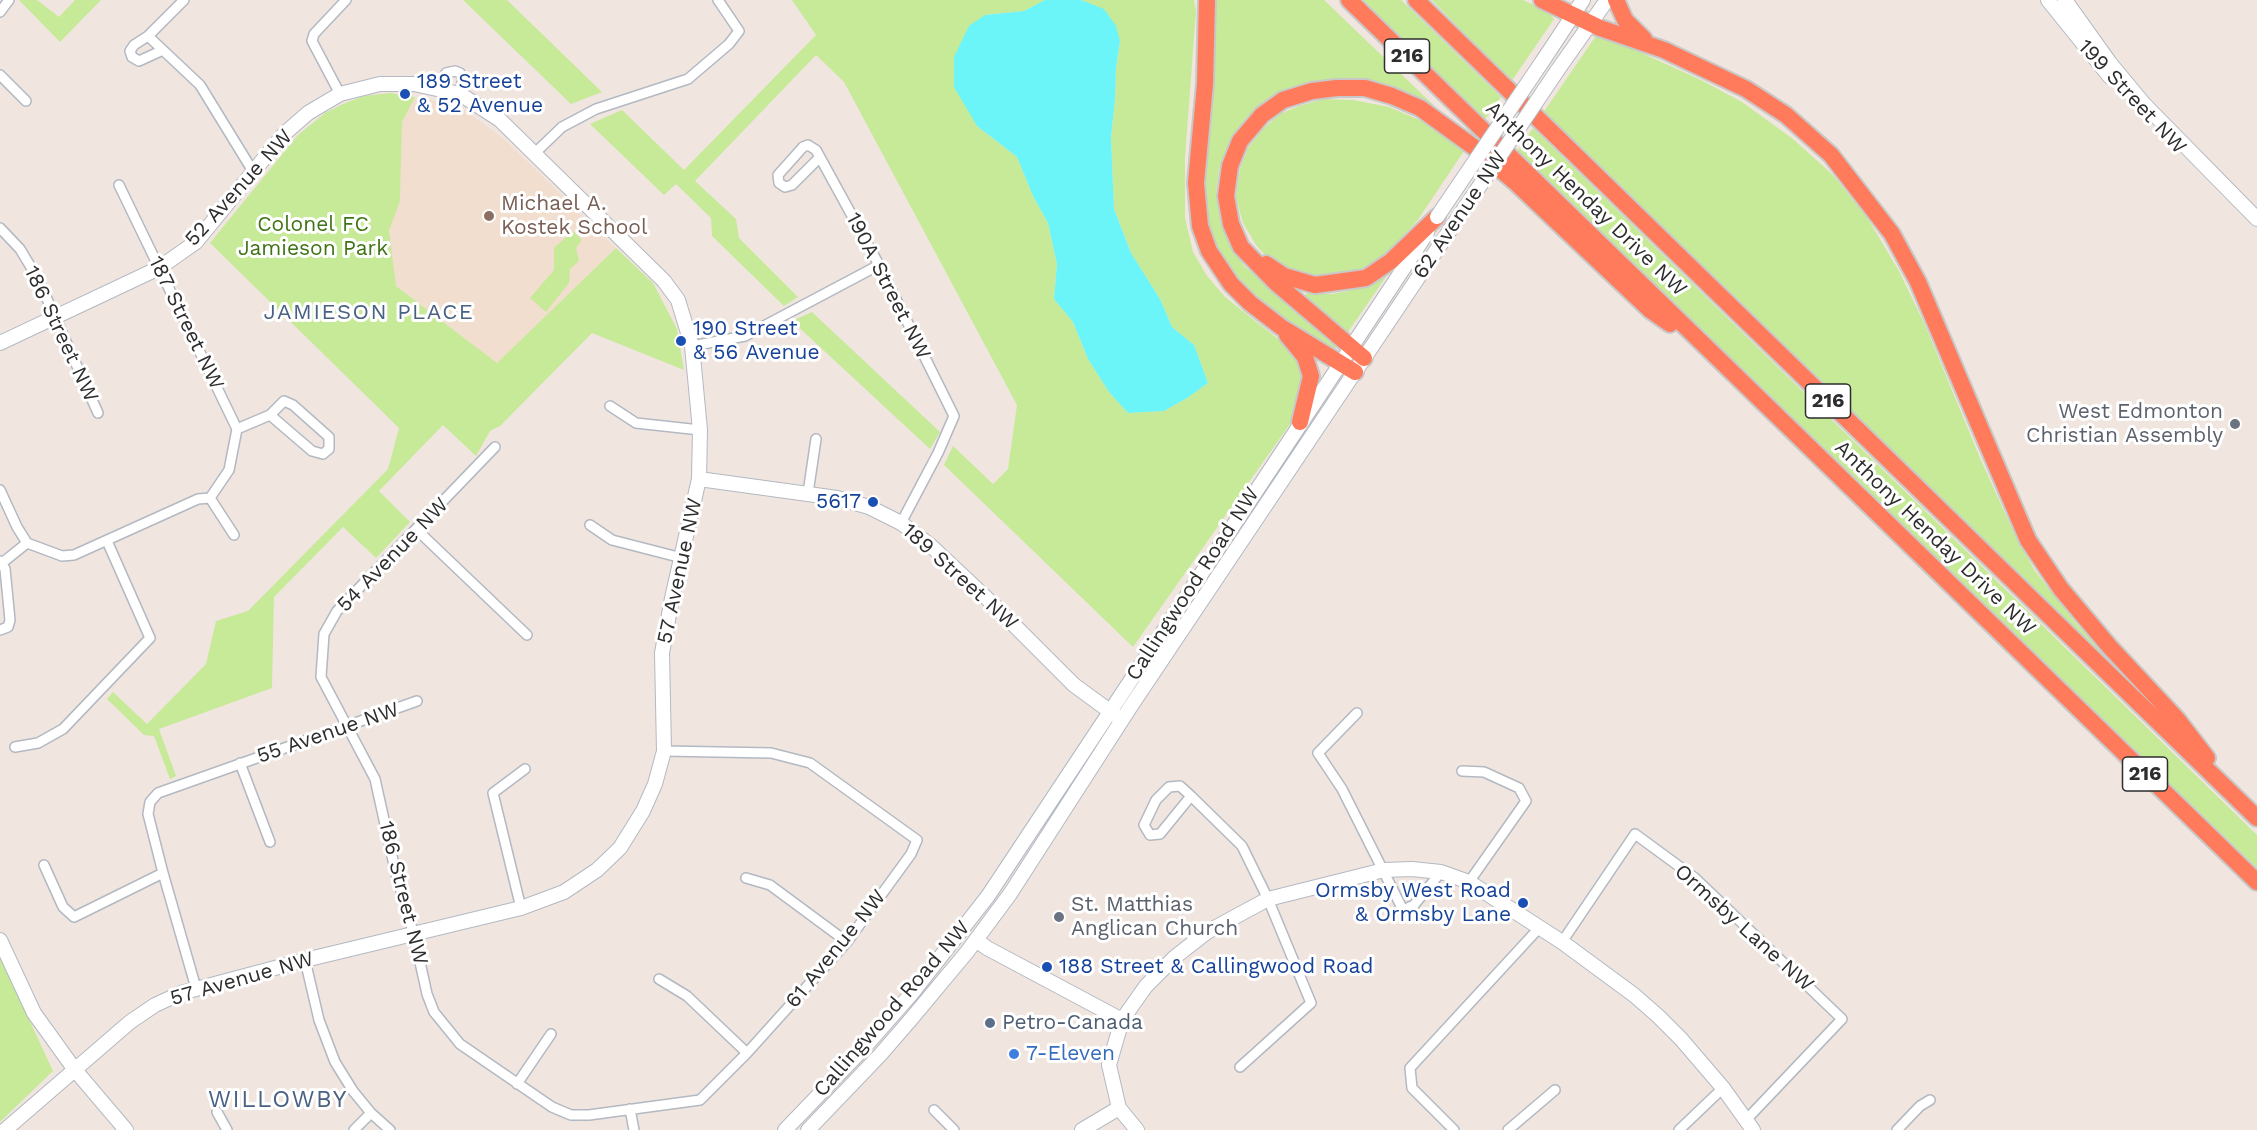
<!DOCTYPE html>
<style>
body{margin:0}
canvas{display:block;background:#f0e5df}
</style>
<canvas width="2257" height="1130"></canvas>
<script>
const g = document.querySelector('canvas').getContext('2d');
g.lineJoin = 'round';
function fill(path, color) { g.fillStyle = color; g.fill(path, 'evenodd'); }
const poly = rows => new Path2D(rows.map(r => 'M' + r).join(''));
function trace(path, color, width, dash) { g.strokeStyle = color; g.lineWidth = width; g.lineCap = dash ? 'butt' : 'round'; g.setLineDash(dash || []); g.stroke(path); }
function write(font, color, halo, rows, align = 'center') {
  g.font = font + ' "Work Sans",sans-serif'; g.lineWidth = 6; g.setLineDash([]); g.textBaseline = 'middle'; g.strokeStyle = halo; g.fillStyle = color; for (const [text, x, y, turn = 0] of rows) {
    g.save(); g.translate(x, y); g.rotate((+turn || 0) * Math.PI / 180); g.textAlign = isNaN(turn) ? turn : align; if (halo) g.strokeText(text, 0, 0); g.fillText(text, 0, 0); g.restore();
  }
}
const education = poly([
 [415,97,462,108,505,140,616,248,497,363,395,285,389,231,400,201,402,122]
]);
const green = poly([
 [19,0,37,0,59,17,75,0,101,0,60,42],
 [463,0,507,0,602,92,571,104],
 [792,0,1045,0,1024,11,985,15,977,126,1017,157,1033,196,1048,223,1057,264,1054,299,1073,322,1088,359,1109,392,1128,413,1164,411,1187,398,1208,383,1194,345,1172,327,1160,299,1131,253,1114,209,1111,138,1115,99,1116,68,1120,41,1084,1,1081,0,1194,0,1196,11,1185,158,1185,218,1193,252,1207,276,1225,297,1287,346,1302,371,1303,391,1298,409,1290,424,1133,647,944,465,953,446,993,484,1008,469,1017,405,844,82,816,55,695,181,736,219,739,238,798,297,784,306,712,236,711,218,676,184,664,195,590,124,622,110,684,170,816,35],
 [1210,0,1324,0,1448,119,1358,81,1329,79,1296,88,1263,103,1245,119,1230,141,1219,169,1216,194,1220,219,1230,244,1244,266,1334,340,1337,345,1334,350,1330,349,1260,303,1236,281,1216,254,1204,224,1202,186],
 [1360,0,1401,0,1501,97,1484,121],
 [1432,0,1523,0,1547,11,1554,19,1511,82],
 [1598,33,1701,80,1742,102,1793,139,1834,176,1868,219,1899,271,1925,325,1980,458,2014,533,2035,571,2075,622,2115,666,2113,668,1543,113],
 [390,93,415,97,402,122,400,201,389,231,396,286,497,363,616,248,653,283,677,329,684,370,592,333,500,426,490,431,476,456,443,425,379,491,410,522,376,558,343,527,274,597,272,688,159,729,176,776,170,779,154,736,144,735,107,699,113,692,147,724,206,664,216,621,248,611,388,469,399,428,210,243,298,135,325,113,343,104,364,96],
 [1323,99,1353,100,1389,107,1429,124,1464,151,1417,221,1390,250,1363,269,1337,278,1298,276,1272,263,1256,245,1243,223,1236,197,1240,169,1248,148,1264,128,1280,114,1299,106],
 [1533,128,2257,835,2257,868,1516,153],
 [573,231,582,240,576,248,579,261,570,269,569,283,546,312,530,298,554,270,554,248],
 [1390,271,1348,332,1346,333,1304,297,1307,293,1332,294,1357,289],
 [812,312,940,432,930,449,792,321],
 [0,957,53,1071,0,1122]
]);
const water = poly([
 [1045,0,1081,0,1104,9,1116,26,1120,41,1116,68,1115,99,1111,138,1114,209,1131,253,1160,299,1172,327,1194,345,1208,383,1187,398,1164,411,1128,413,1109,392,1088,359,1073,322,1054,299,1057,264,1048,223,1033,196,1017,157,977,126,954,87,954,57,969,26,985,15,1024,11]
]);
const street = poly([
 [0,12,9,0],
 [148,36,200,85,254,173],
 [163,50,139,61,132,57,130,51,134,45,148,36,184,0],
 [0,75,26,101],
 [439,89,446,73,455,71,460,73,463,78,460,94],
 [340,94,312,41,314,34,346,0],
 [535,153,562,127,596,109,688,79,729,44,739,31,718,0],
 [819,158,792,185,785,187,779,183,778,175,803,147,808,145,816,150,879,265,954,416,938,453,901,523],
 [119,185,237,429,270,415,284,401,293,405,329,437,329,449,323,454,312,451,270,415],
 [0,228,20,249,38,279,98,413],
 [692,346,745,336,879,265],
 [610,406,636,423,700,430],
 [495,447,337,611,324,634,321,677,375,779,396,874,414,935,427,994,434,1012,460,1044,552,1107,571,1115,589,1115,700,1100,747,1053,847,942,911,854,917,840,810,763,771,753,664,751],
 [0,490,17,527,27,543],
 [808,493,816,439],
 [210,498,229,470,237,429],
 [210,498,234,535],
 [590,525,612,540,682,558],
 [417,530,527,635],
 [27,543,62,556,74,555,198,499,210,498],
 [0,561,5,569,10,620,8,627,0,630],
 [2,563,27,543],
 [1357,713,1318,753,1342,789,1403,910,1414,905,1441,872],
 [15,747,38,743,63,729,150,638,107,541],
 [240,763,270,842],
 [1462,771,1484,772,1519,788,1526,801,1469,882],
 [1191,796,1180,786,1169,787,1156,800,1144,825,1150,835,1160,834,1191,796,1242,846,1268,899,1311,1003,1240,1067],
 [44,865,63,907,74,917,163,873],
 [746,878,770,885,847,942],
 [521,908,493,793,525,769],
 [1562,942,1635,834,1695,878,1842,1019,1746,1120],
 [305,960,319,1020,335,1062,353,1091,371,1113,390,1130],
 [659,979,687,996,747,1053],
 [196,988,163,873,148,814,150,802,158,793,417,701],
 [517,1084,551,1034],
 [630,1109,634,1130],
 [934,1110,954,1130],
 [217,1112,227,1130],
 [354,1130,371,1113],
 [1454,1130,1412,1088,1410,1068,1540,927],
 [1508,1130,1555,1090],
 [1679,1130,1723,1088],
 [1897,1130,1920,1106,1930,1100]
]);
const secondary = poly([
 [2048,0,2110,77],
 [2065,0,2110,63,2144,104,2257,219],
 [1544,59,1583,0],
 [1557,71,1607,0],
 [0,343,159,268,196,242,284,134,308,113,340,94,380,84,414,84,460,94,500,120,664,281,678,300,692,346,700,430,699,479,672,598,662,653,664,751,655,784,643,811,620,848,597,870,564,892,521,908,305,960,181,993,155,1005,130,1022,5,1130],
 [699,479,837,498,869,507,901,523,930,545,996,607,1074,685,1115,715],
 [0,940,34,1013,75,1070,126,1130],
 [976,940,987,948,1122,1020],
 [785,1130,861,1051,913,992,988,896,1427,233],
 [808,1130,880,1055,912,1018,967,952,1010,894,1131,706,1450,230],
 [1082,1130,1119,1108],
 [1137,1130,1119,1108,1109,1065,1122,1020,1146,986,1175,957,1207,932,1268,899,1384,870,1412,869,1441,872,1469,882,1562,942,1634,995,1658,1016,1681,1039,1723,1088,1753,1130]
]);
const highway = poly([
 [1207,0,1205,84,1196,183,1200,226,1209,251,1231,284,1250,303,1281,327,1355,372],
 [1349,0,2257,882],
 [1416,0,2257,818],
 [1542,0,1600,28,1664,50,1746,89,1786,115,1831,155,1892,234,1918,282,2028,540,2061,589,2109,646,2177,719,2207,758],
 [1616,0,1625,20,1644,39],
 [1266,264,1284,276,1315,285,1366,278,1391,261,1437,217],
 [1287,335,1305,357,1311,376,1300,422],
 [1364,358,1276,283,1241,247,1231,224,1226,196,1230,166,1240,141,1262,115,1283,100,1312,91,1337,88,1365,88,1392,96,1420,108,1475,148,1516,183,1650,310,1670,324]
]);
const secondaryBridge = poly([
 [1437,217,1544,59],
 [1450,230,1557,71]
]);
const markers = [
 [405,94,6,"#1a4fb4"],
 [489,216,6,"#8d6e63"],
 [681,341,6,"#1a4fb4"],
 [2235,424,6,"#6b7280"],
 [873,502,6,"#1a4fb4"],
 [1523,903,6,"#1a4fb4"],
 [1059,917,6,"#6b7280"],
 [1047,967,6,"#1a4fb4"],
 [990,1023,6,"#5c6f8a"],
 [1014,1054,6,"#3f7fe0"]
];
const shields = [
 [1407,56,45],
 [1828,401,45],
 [2145,774,45]
];
const shieldNames = [
 ["216",1407,56],
 ["216",1828,401],
 ["216",2145,774]
];
const transitNames = [
 ["189 Street",417,82],
 ["& 52 Avenue",417,106],
 ["190 Street",693,329],
 ["& 56 Avenue",693,353],
 ["5617",861,502,"right"],
 ["Ormsby West Road",1511,891,"right"],
 ["& Ormsby Lane",1511,915,"right"],
 ["188 Street & Callingwood Road",1059,967]
];
const streetNames = [
 ["199 Street NW",2132,97,47],
 ["52 Avenue NW",239,188,-48],
 ["Anthony Henday Drive NW",1586,199,44],
 ["62 Avenue NW",1460,215,-56],
 ["190A Street NW",888,286,63],
 ["187 Street NW",186,323,64],
 ["186 Street NW",61,334,65],
 ["Anthony Henday Drive NW",1935,538,44],
 ["54 Avenue NW",393,555,-46],
 ["57 Avenue NW",680,571,-78],
 ["189 Street NW",960,577,42],
 ["Callingwood Road NW",1193,584,-57],
 ["55 Avenue NW",328,733,-19],
 ["186 Street NW",403,893,76],
 ["Ormsby Lane NW",1744,928,42],
 ["61 Avenue NW",836,949,-51],
 ["57 Avenue NW",242,979,-16],
 ["Callingwood Road NW",892,1009,-49]
];
const educationNames = [
 ["Michael A.",501,204],
 ["Kostek School",501,228]
];
const parkNames = [
 ["Colonel FC",313,225],
 ["Jamieson Park",313,249]
];
const worshipNames = [
 ["West Edmonton",2223,412],
 ["Christian Assembly",2223,436],
 ["St. Matthias",1071,905,"left"],
 ["Anglican Church",1071,929,"left"]
];
const serviceNames = [
 ["Petro-Canada",1002,1023]
];
const shopNames = [
 ["7-Eleven",1026,1054]
];
const neighbourhoodNames = [
 ["JAMIESON PLACE",369,313]
];
const quarterNames = [
 ["WILLOWBY",278,1100]
];
fill(education, '#f2dece');
fill(green, '#c7ea98');
fill(water, '#6bf5f9');
trace(street, '#b3b9c2', 12);
trace(secondary, '#b3b9c2', 16);
trace(highway, '#c8c8c8', 20);
trace(street, '#fff', 9);
trace(secondary, '#fff', 14);
trace(highway, '#ff7b5b', 16);
trace(secondaryBridge, '#b3b9c2', 16, []);
trace(secondaryBridge, '#fff', 14);
for (const [x, y, r, color] of markers) { const dot = new Path2D(); dot.arc(x, y, r, 0, 2 * Math.PI); g.fillStyle = color; g.fill(dot); trace(dot, '#fff', 2); }
for (const [x, y, w] of shields) { const box = new Path2D(); box.roundRect(x - w / 2, y - 17, w, 34, 4.5); g.fillStyle = '#fff'; g.fill(box); trace(box, '#2d2d2d', 1.5); }
write('bold 20px', '#2d2d2d', null, shieldNames);
write('21px', '#164399', '#fff', transitNames, 'left');
write('21px', '#2d2d2d', '#fff', streetNames);
write('21px', '#785e54', '#fff', educationNames, 'left');
write('21px', '#3f7315', '#fff', parkNames);
write('21px', '#5b616d', '#fff', worshipNames, 'right');
write('21px', '#4e5e75', '#fff', serviceNames, 'left');
write('21px', '#366cbe', '#fff', shopNames, 'left');
g.letterSpacing = '1.5px';
write('22px', '#496183', '#fff', neighbourhoodNames);
g.letterSpacing = '0px';
g.letterSpacing = '1.5px';
write('24px', '#496183', '#fff', quarterNames);
g.letterSpacing = '0px';
</script>
